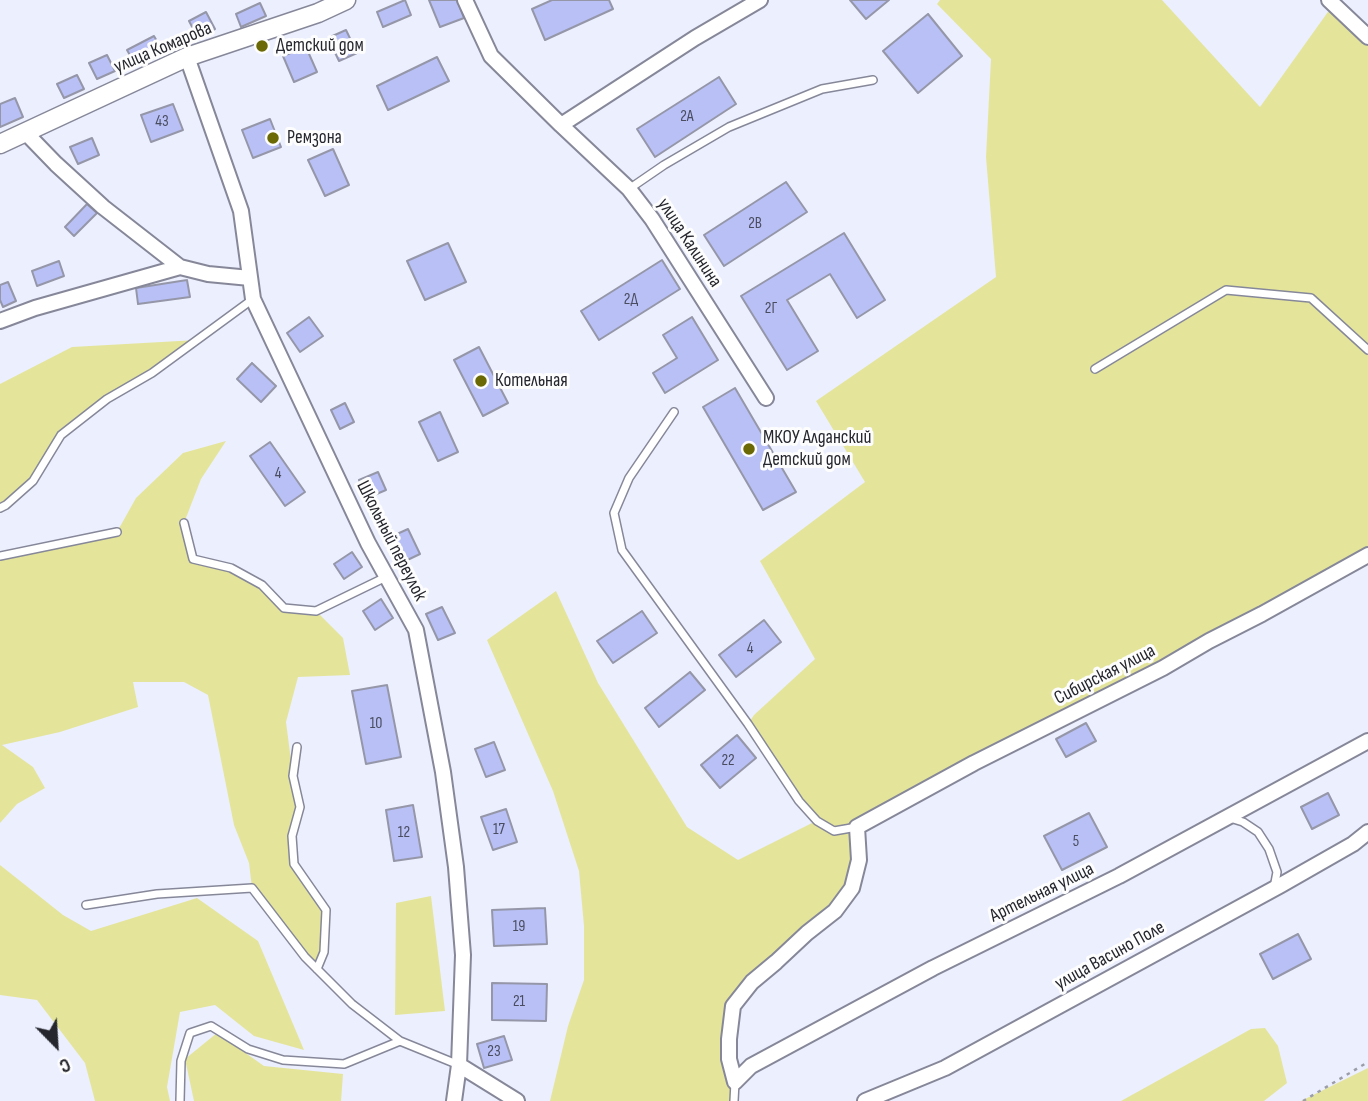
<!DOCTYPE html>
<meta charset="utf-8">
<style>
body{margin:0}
#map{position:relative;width:1368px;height:1101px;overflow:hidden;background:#eceffe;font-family:"Sofia Sans Condensed",sans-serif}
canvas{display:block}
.north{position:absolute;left:21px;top:1010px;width:70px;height:70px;-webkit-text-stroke:5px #fdfdfd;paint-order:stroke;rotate:156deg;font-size:19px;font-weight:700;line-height:28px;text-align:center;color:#26272e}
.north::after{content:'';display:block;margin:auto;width:24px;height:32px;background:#26272e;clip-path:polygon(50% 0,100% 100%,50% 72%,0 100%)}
</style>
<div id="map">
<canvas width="1368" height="1101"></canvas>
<div class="north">С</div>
</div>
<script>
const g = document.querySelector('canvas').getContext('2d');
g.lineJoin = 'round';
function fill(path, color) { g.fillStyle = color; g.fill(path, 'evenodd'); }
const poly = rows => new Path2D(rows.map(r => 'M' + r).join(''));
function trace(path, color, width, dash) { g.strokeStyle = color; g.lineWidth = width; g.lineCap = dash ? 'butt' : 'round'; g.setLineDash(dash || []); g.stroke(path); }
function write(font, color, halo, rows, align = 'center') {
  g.font = font + ' "Sofia Sans Condensed",sans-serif'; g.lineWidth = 6; g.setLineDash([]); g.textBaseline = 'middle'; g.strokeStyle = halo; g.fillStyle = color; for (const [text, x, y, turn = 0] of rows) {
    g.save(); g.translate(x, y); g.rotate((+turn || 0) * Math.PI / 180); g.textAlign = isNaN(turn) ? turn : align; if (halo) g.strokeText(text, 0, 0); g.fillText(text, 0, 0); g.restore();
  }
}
const green = poly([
 [940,0,1162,0,1260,107,1335,2,1368,35,1368,555,857,826,852,888,733,1006,734,1101,550,1101,568,1026,584,980,584,926,579,871,553,791,487,640,556,591,598,683,687,827,738,860,816,821,748,724,754,715,815,659,760,561,865,482,816,401,996,277,986,157,991,59,937,4],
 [197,340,107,399,61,435,33,481,0,508,0,384,72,347],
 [226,441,201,479,184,523,193,559,231,568,262,585,284,608,316,611,343,638,350,675,298,677,286,722,293,776,300,807,292,836,294,864,326,910,324,952,317,969,252,888,249,863,234,825,208,695,184,682,133,682,138,707,60,732,2,745,33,767,45,788,17,804,0,823,0,556,117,532,136,498,183,453],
 [0,865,63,915,91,931,197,898,258,941,304,1050,254,1036,215,1005,180,1012,167,1087,170,1101,95,1101,85,1063,37,1000,0,995],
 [431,896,445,1011,395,1015,396,903],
 [1265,1028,1278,1046,1287,1083,1264,1101,1121,1101,1251,1029],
 [217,1033,264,1066,343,1074,341,1101,194,1101,185,1059],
 [1368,1068,1368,1101,1301,1101]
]);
const building = poly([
 [405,0,411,15,383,27,377,12,405,0],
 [429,0,457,0,464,18,440,27,429,0],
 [552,0,609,0,613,9,545,40,532,9,552,0],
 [850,0,889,0,866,19,850,0],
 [260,3,266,16,241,27,236,14,260,3],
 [206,12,215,29,198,38,189,21,206,12],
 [928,14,962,56,918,93,883,51,928,14],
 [346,30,357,53,339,61,328,38,346,30],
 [154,36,162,50,135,64,127,50,154,36],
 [306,47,317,72,294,82,283,56,306,47],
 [107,55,115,71,97,79,89,63,107,55],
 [437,57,449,81,388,110,377,86,437,57],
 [77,75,84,89,64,98,57,84,77,75],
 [719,77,736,104,655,157,637,129,719,77],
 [15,98,23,117,0,127,0,104,15,98],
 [173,104,183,130,151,142,141,115,173,104],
 [270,119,281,147,253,158,242,130,270,119],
 [92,138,99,155,78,164,70,147,92,138],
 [333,149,349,185,325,196,308,160,333,149],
 [786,182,807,212,724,266,704,235,786,182],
 [87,204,97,213,74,236,65,227,87,204],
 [844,233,885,300,857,318,830,274,787,300,818,351,787,370,741,296,844,233],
 [448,243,466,282,425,300,407,261,448,243],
 [662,260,680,289,599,340,581,311,662,260],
 [59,261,64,276,37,286,32,271,59,261],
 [187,280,190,297,138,304,136,288,187,280],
 [8,282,16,301,3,307,0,300,0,285,8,282],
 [309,317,323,336,300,352,287,333,309,317],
 [692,317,718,360,665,393,653,373,677,358,663,335,692,317],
 [479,347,508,403,483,416,454,360,479,347],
 [252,363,276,386,261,402,237,379,252,363],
 [735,388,796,492,763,510,703,407,735,388],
 [345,403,354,422,340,429,331,410,345,403],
 [440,412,458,452,438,461,419,422,440,412],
 [270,442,305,492,285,506,250,456,270,442],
 [378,472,386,490,367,498,359,480,378,472],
 [408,529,420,554,399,564,386,539,408,529],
 [352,552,362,567,344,579,334,564,352,552],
 [381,599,393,618,375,630,363,611,381,599],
 [442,607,455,633,438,640,426,614,442,607],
 [642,611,657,633,613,663,597,641,642,611],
 [764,620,781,642,736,677,719,655,764,620],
 [690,672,705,690,659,727,645,708,690,672],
 [387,685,401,757,366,764,352,691,387,685],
 [1086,723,1096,741,1066,757,1056,739,1086,723],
 [737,735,756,758,720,788,701,765,737,735],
 [494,742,505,770,486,777,475,749,494,742],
 [1328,793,1339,815,1312,829,1301,807,1328,793],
 [413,805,422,857,394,861,386,810,413,805],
 [506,809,517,842,493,850,481,817,506,809],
 [1089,813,1107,847,1062,870,1044,836,1089,813],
 [545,908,547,944,494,946,492,910,545,908],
 [1298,934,1311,959,1273,979,1260,954,1298,934],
 [492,983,547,984,546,1021,492,1020,492,983],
 [504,1036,512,1060,484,1068,477,1044,504,1036]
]);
const path = poly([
 [1303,1101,1368,1062]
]);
const service = poly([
 [629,189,664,165,729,127,822,89,873,80],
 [1095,369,1226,290,1311,298,1368,350],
 [674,412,629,478,614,513,622,550,748,724,799,801,817,821,834,831,857,827],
 [0,508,6,505,33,481,61,435,107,399,152,373,253,299],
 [184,523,193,559,231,568,262,585,284,608,316,611,386,577],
 [0,556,117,532],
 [297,747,293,776,300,807,292,836,294,864,326,910,324,952,317,969],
 [1230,818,1243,822,1258,832,1269,849,1277,872,1274,888],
 [86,905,157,894,252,888,305,957,352,1004,400,1041,459,1065],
 [180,1101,181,1061,190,1033,211,1026,248,1049,283,1060,344,1064,400,1041],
 [734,1101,735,1082]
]);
const minor = poly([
 [465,0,491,56,561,125],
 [760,0,695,38,561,125,629,189,652,219,766,398],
 [1329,0,1368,37],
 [187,57,241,211,253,299,368,543,416,630,443,772,456,867,463,955,459,1065,454,1101],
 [25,132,56,164,103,207,180,267,208,274,250,278],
 [0,321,35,308,180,267],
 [459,1065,517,1101],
 [735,1082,729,1059,729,1039,733,1006,752,982,776,962,807,933,835,911,852,888,859,860,857,827,974,763,1163,668,1209,641,1262,614,1368,555],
 [735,1082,751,1066,933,968,1119,876,1368,741],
 [865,1101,945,1068,1281,885,1353,844,1368,832]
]);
const tertiary = poly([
 [0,144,187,57,318,13,346,0]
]);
const markers = [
 [262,46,7,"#6a6905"],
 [273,138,7,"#6a6905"],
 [481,381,7,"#6a6905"],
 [749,449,7,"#6a6905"]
];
const numberNames = [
 ["2А",687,117],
 ["43",162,122],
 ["2В",755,224],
 ["2Д",631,300],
 ["2Г",771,309],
 ["4",278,474],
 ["4",750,649],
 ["10",376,724],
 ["22",728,761],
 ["17",499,830],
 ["12",404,833],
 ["5",1076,842],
 ["19",519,927],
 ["21",519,1002],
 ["23",494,1052]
];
const poiNames = [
 ["Детский дом",276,46],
 ["Ремзона",287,138],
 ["Котельная",495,381],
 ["МКОУ Алданский",763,438],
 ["Детский дом",763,460]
];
const streetNames = [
 ["улица Комарова",163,48,-23],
 ["улица Калинина",689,243,57],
 ["Школьный переулок",391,541,63],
 ["Сибирская улица",1105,675,-27],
 ["Артельная улица",1042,893,-26],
 ["улица Васино Поле",1110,956,-29]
];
fill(green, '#e4e59b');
fill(building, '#b8c0f6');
trace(building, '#9597a8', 2);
trace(service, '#868899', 10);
trace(minor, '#868899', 18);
trace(tertiary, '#868899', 21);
trace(path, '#9b9da9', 2.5, [3.5, 5]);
trace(service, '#fff', 7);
trace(minor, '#fff', 14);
trace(tertiary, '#fff', 18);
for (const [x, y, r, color] of markers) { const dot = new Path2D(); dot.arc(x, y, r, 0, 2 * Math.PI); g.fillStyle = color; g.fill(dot); trace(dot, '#fdfdfd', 2.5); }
write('16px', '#4a4d60', null, numberNames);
write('19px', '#26272e', '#fdfdfd', poiNames, 'left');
write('19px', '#26272e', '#fdfdfd', streetNames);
</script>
